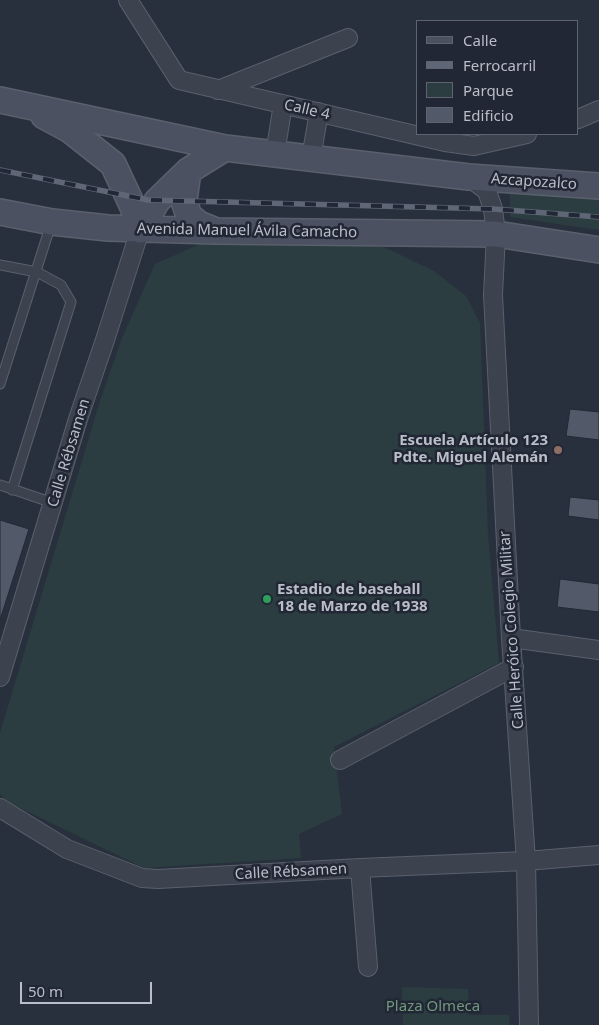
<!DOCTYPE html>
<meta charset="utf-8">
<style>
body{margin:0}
#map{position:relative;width:599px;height:1025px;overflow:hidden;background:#28303e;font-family:"Noto Sans",sans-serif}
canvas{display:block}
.legend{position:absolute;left:416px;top:20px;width:162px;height:115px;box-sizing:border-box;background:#212734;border:1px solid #5e6370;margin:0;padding:6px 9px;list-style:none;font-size:15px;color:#b9bec9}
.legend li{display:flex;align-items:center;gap:10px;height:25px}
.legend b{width:25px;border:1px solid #5e6370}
.scale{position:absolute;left:20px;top:982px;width:132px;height:22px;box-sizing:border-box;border:2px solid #b9bec9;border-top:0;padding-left:6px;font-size:15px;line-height:18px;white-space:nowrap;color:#b9bec9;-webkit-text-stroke:4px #212734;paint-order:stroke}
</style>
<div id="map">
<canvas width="599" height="1025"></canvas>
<ul class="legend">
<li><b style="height:6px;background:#4b5161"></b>Calle</li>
<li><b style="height:6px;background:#5f6675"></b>Ferrocarril</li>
<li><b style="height:14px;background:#2b3d40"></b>Parque</li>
<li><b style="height:14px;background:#525969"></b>Edificio</li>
</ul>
<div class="scale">50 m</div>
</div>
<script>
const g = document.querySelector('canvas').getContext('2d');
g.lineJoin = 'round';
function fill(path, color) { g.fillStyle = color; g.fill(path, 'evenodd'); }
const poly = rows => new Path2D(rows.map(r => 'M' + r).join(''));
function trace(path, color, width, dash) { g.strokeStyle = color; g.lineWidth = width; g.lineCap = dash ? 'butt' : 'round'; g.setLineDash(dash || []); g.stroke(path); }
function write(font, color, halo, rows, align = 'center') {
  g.font = font + ' "Noto Sans",sans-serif'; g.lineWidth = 5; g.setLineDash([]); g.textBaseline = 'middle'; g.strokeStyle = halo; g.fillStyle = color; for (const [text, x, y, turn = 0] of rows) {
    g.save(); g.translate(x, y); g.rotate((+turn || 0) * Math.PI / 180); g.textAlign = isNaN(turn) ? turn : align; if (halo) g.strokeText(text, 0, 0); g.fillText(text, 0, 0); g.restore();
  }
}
const green = poly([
 [510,192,599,199,599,230,510,217],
 [209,240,384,247,434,271,466,296,480,323,488,535,499,663,334,747,342,814,299,834,301,858,144,868,6,801,0,794,0,733,100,401,122,338,155,264],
 [402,987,468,989,469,1015,509,1015,510,1025,403,1025]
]);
const building = poly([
 [570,409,599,412,599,440,566,436,570,409],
 [570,497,599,500,599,520,568,516,570,497],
 [0,520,29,529,0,620,0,520],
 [560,579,599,584,599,612,557,607,560,579]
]);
const lane = poly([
 [0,265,37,272,61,285,71,302,12,490],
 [0,384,51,224],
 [0,485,53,503]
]);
const street = poly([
 [128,0,179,80,445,142,474,146,527,134],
 [218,90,348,38],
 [578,119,599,110],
 [275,154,283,104],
 [311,158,319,112],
 [469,177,487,191,493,209,496,234,493,295,511,638,526,861,529,1025],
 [511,638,599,650],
 [0,677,78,419,105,340,140,230],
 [340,760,514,667],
 [0,808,67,849,142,878,158,879,360,868,526,861,599,855],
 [360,868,368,967]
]);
const secondary = poly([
 [0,100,225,148,469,177,599,186],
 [44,116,70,130,113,164,133,207,140,230],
 [188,171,184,201,189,216,199,224,216,231],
 [0,212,52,222,108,228,216,231,496,234,599,250],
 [140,230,157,201,188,171,225,148]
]);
const rail = poly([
 [0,170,148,200,493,209,599,217]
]);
const markers = [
 [558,450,5,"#8d6e63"],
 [267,599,5,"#2e9e5b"]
];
const streetNames = [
 ["Calle 4",307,110,13],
 ["Azcapozalco",534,182,4],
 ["Avenida Manuel Ávila Camacho",247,231,1],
 ["Calle Rébsamen",69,453,-73],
 ["Calle Heróico Colegio Militar",512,630,-94],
 ["Calle Rébsamen",291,872,-3]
];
const poiNames = [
 ["Escuela Artículo 123",548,441],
 ["Pdte. Miguel Alemán",548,458],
 ["Estadio de baseball",277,590,"left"],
 ["18 de Marzo de 1938",277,607,"left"]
];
const parkNames = [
 ["Plaza Olmeca",433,1007]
];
fill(green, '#2b3d40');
fill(building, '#525969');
trace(building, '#232935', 1);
trace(lane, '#5a606c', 11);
trace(street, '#5a606c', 20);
trace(secondary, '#5a606c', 28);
trace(lane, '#3c424e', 9);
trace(street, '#3c424e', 18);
trace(secondary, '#4b5161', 25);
trace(rail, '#5f6675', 5.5);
trace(rail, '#212734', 4, [11]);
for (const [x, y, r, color] of markers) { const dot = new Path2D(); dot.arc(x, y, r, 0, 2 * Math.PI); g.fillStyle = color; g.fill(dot); trace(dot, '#212734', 2); }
write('15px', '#b9bec9', '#212734', streetNames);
write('bold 15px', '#b9bec9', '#212734', poiNames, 'right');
write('15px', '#72977e', '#212734', parkNames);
</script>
